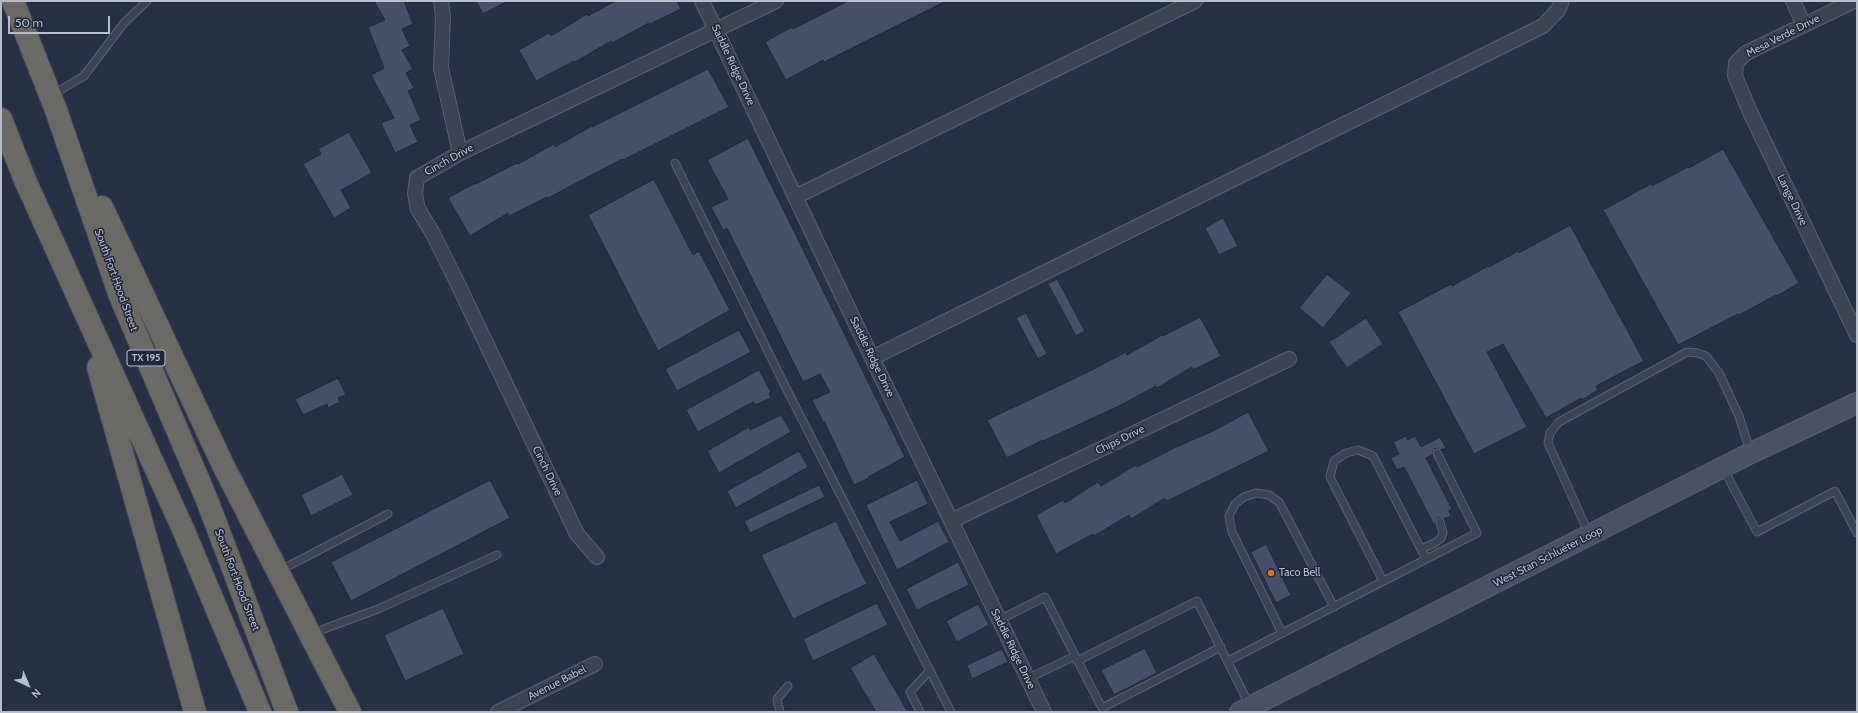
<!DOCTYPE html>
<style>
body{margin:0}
#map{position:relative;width:1858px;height:713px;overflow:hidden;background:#273045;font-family:Cabin,sans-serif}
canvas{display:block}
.frame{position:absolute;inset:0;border:2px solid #b9becd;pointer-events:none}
.north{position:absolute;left:8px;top:665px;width:40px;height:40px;-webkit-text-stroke:3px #20273a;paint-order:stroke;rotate:136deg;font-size:11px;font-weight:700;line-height:16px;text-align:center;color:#b9becd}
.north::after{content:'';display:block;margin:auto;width:14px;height:18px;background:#b9becd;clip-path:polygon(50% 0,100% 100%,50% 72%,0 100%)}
.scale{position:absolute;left:8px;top:16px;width:102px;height:18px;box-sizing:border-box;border:2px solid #b9becd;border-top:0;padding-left:5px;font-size:12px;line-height:14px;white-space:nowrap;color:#b9becd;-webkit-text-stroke:3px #20273a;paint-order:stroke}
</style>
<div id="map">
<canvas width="1858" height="713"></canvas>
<div class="frame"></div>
<div class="north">N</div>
<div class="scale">50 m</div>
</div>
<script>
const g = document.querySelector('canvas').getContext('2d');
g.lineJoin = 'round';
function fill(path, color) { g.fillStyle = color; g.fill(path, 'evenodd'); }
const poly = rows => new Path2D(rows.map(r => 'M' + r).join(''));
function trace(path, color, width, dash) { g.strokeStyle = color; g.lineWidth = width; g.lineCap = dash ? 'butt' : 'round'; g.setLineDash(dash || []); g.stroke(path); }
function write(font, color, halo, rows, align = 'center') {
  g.font = font + ' Cabin,sans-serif'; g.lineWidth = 3; g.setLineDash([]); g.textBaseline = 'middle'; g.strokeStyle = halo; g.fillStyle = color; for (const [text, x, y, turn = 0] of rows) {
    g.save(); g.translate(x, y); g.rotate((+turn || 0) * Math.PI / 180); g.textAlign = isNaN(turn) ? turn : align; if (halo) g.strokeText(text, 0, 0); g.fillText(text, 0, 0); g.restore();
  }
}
const building = poly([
 [374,1,404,1,413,24,402,29,410,46,402,50,413,69,406,73,414,88,408,91,421,120,410,125,418,142,395,153,381,123,394,118,371,75,384,68,368,27,385,20,374,1],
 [476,1,508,1,483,14,476,1],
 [615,1,677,1,681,9,650,24,649,23,612,43,611,41,575,62,574,61,536,81,519,50,549,33,551,36,587,14,588,16,615,1],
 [848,1,946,1,824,62,823,60,786,80,765,42,792,27,793,29,848,1],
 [708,69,729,107,623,160,622,159,548,198,547,197,509,216,508,213,470,236,448,198,475,183,476,184,517,163,518,164,554,144,555,147,592,126,592,127,708,69],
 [349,132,372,173,341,190,351,208,334,218,303,164,321,154,318,149,349,132],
 [748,138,905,457,868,477,869,478,854,485,824,421,823,422,812,400,830,392,820,374,803,382,727,228,723,230,711,207,728,199,707,160,748,138],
 [1723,149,1799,283,1777,296,1776,295,1739,315,1738,314,1678,345,1603,210,1651,184,1652,186,1688,167,1689,168,1723,149],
 [654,179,693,255,699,251,730,310,658,351,588,215,654,179],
 [1223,218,1238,246,1219,255,1205,228,1223,218],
 [1570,225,1644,361,1596,386,1598,390,1582,400,1581,398,1546,418,1503,344,1487,352,1527,427,1474,454,1398,312,1451,284,1452,286,1488,266,1489,267,1518,251,1519,253,1570,225],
 [1327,274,1351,293,1323,328,1299,308,1327,274],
 [1057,279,1085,331,1076,336,1048,284,1057,279],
 [1026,313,1047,354,1038,359,1016,318,1026,313],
 [1200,317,1221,356,1193,370,1192,367,1157,388,1156,386,1119,406,1043,441,1043,440,1007,458,987,420,1090,371,1126,352,1127,355,1162,335,1163,336,1200,317],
 [1366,318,1383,344,1347,368,1329,342,1366,318],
 [739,330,751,352,677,391,665,369,739,330],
 [759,370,771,392,769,393,771,398,755,405,753,402,698,432,686,410,759,370],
 [338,378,346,395,338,398,340,402,328,408,327,404,303,415,295,399,338,378],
 [1248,412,1269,451,1167,501,1165,498,1131,519,1129,515,1094,536,1093,534,1056,554,1036,515,1063,500,1065,503,1098,482,1101,486,1136,465,1137,467,1174,448,1213,431,1248,412],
 [781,415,791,432,719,473,707,451,749,427,750,430,781,415],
 [1406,436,1408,440,1415,436,1421,447,1440,437,1446,448,1441,450,1435,448,1433,451,1432,455,1426,458,1452,509,1449,511,1451,516,1444,519,1438,517,1434,525,1404,467,1397,470,1391,458,1399,454,1393,442,1406,436],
 [799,451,808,467,736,508,727,491,799,451],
 [342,474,353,495,311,516,301,495,342,474],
 [490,480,510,518,351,601,331,562,490,480],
 [917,480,928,504,890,522,900,541,938,521,949,542,897,570,866,505,917,480],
 [819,485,825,497,750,533,744,521,819,485],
 [836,521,867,584,793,619,761,555,836,521],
 [1266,544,1291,595,1276,603,1251,552,1266,544],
 [958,562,969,585,917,610,906,589,958,562],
 [877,603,888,625,813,661,803,639,877,603],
 [978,604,989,625,957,642,946,621,978,604],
 [443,608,464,654,405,681,384,635,443,608],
 [1145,648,1157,673,1114,695,1101,670,1145,648],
 [1002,649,1008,662,972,679,967,665,1002,649],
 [874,654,908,712,876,712,850,668,874,654]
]);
const service = poly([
 [52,95,84,76,124,23,147,1],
 [675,163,786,388,951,712],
 [1723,468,1757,532,1835,491,1857,533],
 [1589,534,1548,443,1550,433,1559,422,1687,352,1697,353,1706,356,1719,373,1739,416,1750,451],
 [1421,549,1435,543,1441,538,1443,533,1440,522],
 [279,571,388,514],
 [1383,581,1330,477,1334,461,1346,453,1358,450,1373,456,1426,559],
 [999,620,1045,597,1102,708,1221,647],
 [313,633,378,609,497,555],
 [1282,633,1232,532,1229,516,1235,504,1244,497,1256,493,1269,495,1279,502,1334,607],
 [1077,661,1197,601,1250,706],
 [1228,661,1477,533,1437,453],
 [1027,679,1075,656],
 [780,712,777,699,788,686],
 [920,712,910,692,930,670]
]);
const minor = poly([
 [441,1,443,17,441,68,460,153],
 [702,1,872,358,1044,712],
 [1793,1,1804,25],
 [1854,1,1746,53,1736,63,1735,76,1751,114,1857,335],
 [795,197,1195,1],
 [872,358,1543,26,1559,9,1562,1],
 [951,521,1289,359],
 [597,557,577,534,455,278,432,232,418,209,415,194,417,178,460,153,776,1],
 [498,712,595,664]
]);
const secondary = poly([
 [1240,712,1751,453,1857,403]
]);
const trunk = poly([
 [13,1,56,110,120,296,207,500,287,712],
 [1,119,25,180,183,529,260,712],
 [102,207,223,465,350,712],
 [98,367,195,712]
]);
const markers = [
 [1271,573,4,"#e8710a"]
];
const shields = [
 [146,358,38]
];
const shieldNames = [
 ["TX 195",146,358]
];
const streetNames = [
 ["Mesa Verde Drive",1783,36,-27],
 ["Saddle Ridge Drive",733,65,65],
 ["Cinch Drive",449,160,-29],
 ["Lange Drive",1792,200,64],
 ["South Fort Hood Street",116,280,70],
 ["Saddle Ridge Drive",872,357,64],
 ["Chips Drive",1120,440,-26],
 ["Cinch Drive",547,471,64],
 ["West Stan Schlueter Loop",1548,557,-27],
 ["South Fort Hood Street",237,580,69],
 ["Saddle Ridge Drive",1013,649,64],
 ["Avenue Babel",557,683,-27]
];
const poiNames = [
 ["Taco Bell",1279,573]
];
fill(building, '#464f67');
trace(building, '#22293b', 1);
trace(service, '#5a6071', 9);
trace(minor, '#5a6071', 16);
trace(secondary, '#5a6071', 22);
trace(trunk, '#434a5b', 24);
trace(service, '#3c4354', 7);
trace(minor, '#3c4354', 14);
trace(secondary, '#4a5167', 20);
trace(trunk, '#6a6966', 22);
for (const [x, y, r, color] of markers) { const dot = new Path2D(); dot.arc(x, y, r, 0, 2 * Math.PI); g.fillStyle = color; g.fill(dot); trace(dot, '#20273a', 1.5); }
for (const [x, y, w] of shields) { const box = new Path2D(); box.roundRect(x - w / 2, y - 8, w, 16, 3); g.fillStyle = '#20273a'; g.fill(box); trace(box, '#b9becd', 1); }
write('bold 10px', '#b9becd', null, shieldNames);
write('11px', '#b9becd', '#20273a', streetNames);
write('11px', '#b9becd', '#20273a', poiNames, 'left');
</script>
